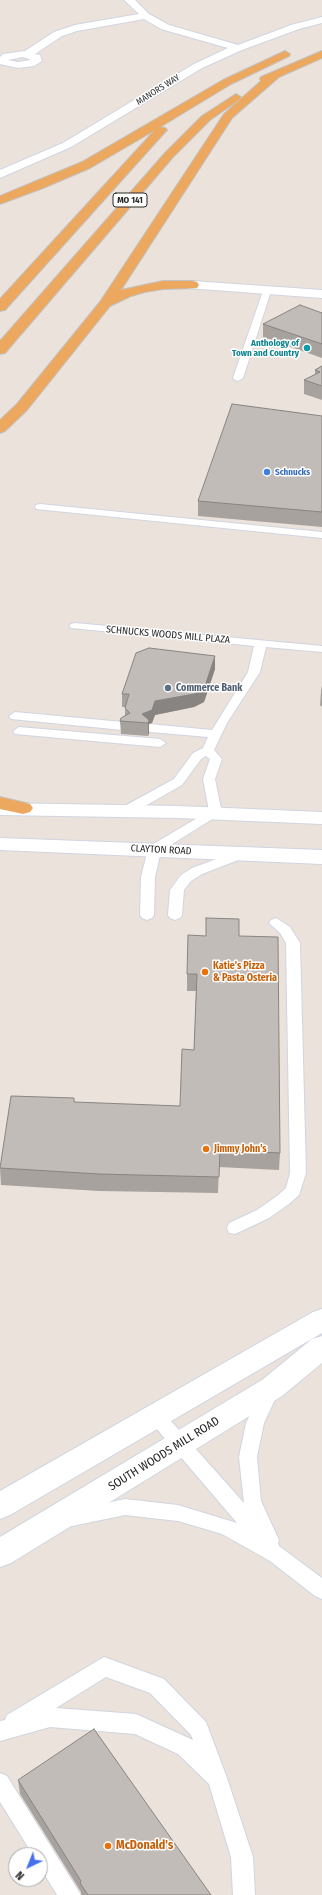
<!DOCTYPE html>
<style>
body{margin:0}
#map{position:relative;width:322px;height:1895px;overflow:hidden;background:#eae2db;font-family:"Fira Sans Condensed",sans-serif}
canvas{display:block}
.north{position:absolute;left:8px;top:1847px;width:40px;height:40px;box-sizing:border-box;background:#fff;border:1px solid #a9a9a9;border-radius:50%;rotate:223deg;font-size:11px;font-weight:700;line-height:16px;text-align:center;color:#282828}
.north::after{content:'';display:block;margin:auto;width:14px;height:18px;background:#4471ee;clip-path:polygon(50% 0,100% 100%,50% 72%,0 100%)}
</style>
<div id="map">
<canvas width="322" height="1895"></canvas>
<div class="north">N</div>
</div>
<script>
const g = document.querySelector('canvas').getContext('2d');
g.lineJoin = 'round';
const poly = rows => new Path2D(rows.map(r => 'M' + r).join(''));
function trace(path, color, width, dash) { g.strokeStyle = color; g.lineWidth = width; g.lineCap = dash ? 'butt' : 'round'; g.setLineDash(dash || []); g.stroke(path); }
function fill(path, color) { g.fillStyle = color; g.fill(path, 'evenodd'); }
function write(font, color, halo, rows, align = 'center') {
  g.font = font + ' "Fira Sans Condensed",sans-serif'; g.lineWidth = 3; g.setLineDash([]); g.textBaseline = 'middle'; g.strokeStyle = halo; g.fillStyle = color; for (const [text, x, y, turn = 0] of rows) {
    g.save(); g.translate(x, y); g.rotate((+turn || 0) * Math.PI / 180); g.textAlign = isNaN(turn) ? turn : align; if (halo) g.strokeText(text, 0, 0); g.fillText(text, 0, 0); g.restore();
  }
}
const service = poly([
 [267,288,271,291,243,378,238,381,235,380,233,378,263,291,267,288],
 [40,504,322,532,322,538,36,509,35,507,36,505,40,504],
 [75,623,322,646,322,652,266,647,260,672,227,723,214,750,222,759,215,779,222,813,161,851,155,877,154,915,152,918,147,920,142,918,140,915,141,877,148,849,150,846,209,811,203,779,210,759,206,756,201,759,182,785,131,814,121,814,120,811,121,808,174,779,193,753,203,748,208,737,150,732,144,728,150,724,212,730,248,672,254,646,71,628,69,626,71,624,75,623],
 [15,712,123,722,129,726,123,730,11,719,9,716,15,712],
 [19,727,160,739,166,743,160,747,15,734,13,731,19,727],
 [241,850,246,851,248,854,246,857,202,874,191,881,184,890,182,915,180,918,175,920,170,918,168,915,170,890,181,875,192,868,241,850],
 [276,918,290,927,300,943,306,1173,299,1195,289,1204,269,1218,235,1234,229,1233,227,1228,229,1223,257,1210,277,1196,286,1188,290,1173,286,943,280,933,269,923,271,920,276,918],
 [270,1384,276,1386,279,1391,264,1423,257,1457,261,1501,279,1540,278,1543,279,1546,322,1578,322,1599,315,1596,270,1561,222,1534,178,1521,125,1515,72,1526,65,1524,63,1518,65,1512,125,1499,178,1505,237,1523,150,1421,147,1416,150,1411,156,1408,162,1411,244,1503,239,1457,246,1423,264,1386,270,1384],
 [104,1657,164,1679,206,1722,227,1778,253,1857,255,1895,233,1895,231,1857,209,1784,178,1754,135,1734,50,1727,0,1741,0,1721,5,1720,7,1715,104,1657],
 [106,1677,150,1693,191,1735,193,1740,136,1714,56,1708,106,1677],
 [0,1773,7,1776,81,1895,57,1895,40,1867,40,1855,33,1855,0,1802,0,1773]
]);
const minor = poly([
 [124,0,135,0,149,14,169,25,238,45,291,25,322,17,322,23,299,29,242,50,202,68,71,147,0,178,0,170,63,143,194,64,228,48,161,29,144,19,77,31,62,36,35,54,40,55,42,61,34,66,18,68,0,64,0,57,3,54,25,51,54,32,75,25,139,14,124,0],
 [23,57,31,60,18,62,8,60,23,57]
]);
const tertiary = poly([
 [192,281,322,290,322,298,187,288,185,285,187,282,192,281],
 [322,1309,322,1333,10,1515,0,1519,0,1491,313,1312,322,1309]
]);
const secondary = poly([
 [0,803,178,806,322,812,322,824,178,818,0,815,0,803],
 [0,838,322,850,322,864,0,850,0,838],
 [322,1336,322,1363,282,1396,11,1563,0,1567,0,1537,262,1380,312,1339,322,1336]
]);
const trunk = poly([
 [285,51,290,54,289,56,231,84,160,127,165,128,167,130,165,132,5,310,0,311,0,299,155,130,90,168,43,188,0,204,0,196,82,162,223,80,285,51],
 [322,51,322,58,279,77,232,118,121,290,163,281,192,281,197,282,199,285,197,288,163,289,145,292,131,296,110,306,27,410,5,431,0,433,0,420,17,404,100,302,224,114,261,81,260,79,261,77,322,51],
 [236,94,241,97,240,99,210,120,173,157,5,353,0,354,0,341,165,153,202,116,236,94],
 [0,797,30,804,33,808,30,812,23,814,0,809,0,797]
]);
const wall = poly([
 [322,313,322,358,263,337,263,324],
 [322,366,322,400,304,394,304,380,315,374,315,370],
 [322,416,322,527,198,516,198,501],
 [215,669,204,702,194,707,155,715,152,723,149,724,149,733,148,736,121,734,120,721,125,716,125,707,122,707,122,694],
 [322,685,322,707,320,705,321,691],
 [239,936,280,1153,279,1170,219,1167,218,1193,99,1191,1,1185,0,1168,180,1106,194,1050,196,991,187,991,187,974],
 [18,1780,211,1895,81,1895,81,1892,20,1794]
]);
const shadedWall = poly([
 [215,656,215,669,204,702,194,707,155,715,152,723,149,724,149,733,148,736,148,723,142,714,155,701]
]);
const building = poly([
 [300,305,322,313,322,344,263,324,300,305],
 [322,366,322,386,304,380,320,372,315,370,322,366],
 [232,404,322,416,322,512,198,501,232,404],
 [149,648,215,656,204,689,194,694,155,701,152,710,142,714,149,720,148,723,120,721,121,718,130,713,125,708,129,694,122,694,136,653,149,648],
 [206,918,239,919,239,936,278,937,280,1153,220,1150,219,1177,99,1174,0,1168,11,1096,74,1098,74,1102,180,1106,182,1049,194,1050,197,974,187,974,188,935,206,936,206,918],
 [94,1729,211,1895,88,1895,80,1883,81,1881,18,1780,94,1729]
]);
const markers = [
 [307,348,4,"#0f9aa8"],
 [267,472,4,"#3f7fe0"],
 [168,688,4,"#5c6f8a"],
 [205,972,4,"#e8710a"],
 [206,1149,4,"#e8710a"],
 [108,1846,4,"#e8710a"]
];
const farStreetnames = [
 ["MANORS WAY",158,90,-32]
];
const shields = [
 [130,200,34]
];
const shieldNames = [
 ["MO 141",130,200]
];
const farCulturenames = [
 ["Anthology of",299,343],
 ["Town and Country",299,353]
];
const farShopnames = [
 ["Schnucks",275,472]
];
const streetNames = [
 ["SCHNUCKS WOODS MILL PLAZA",168,635,5],
 ["CLAYTON ROAD",161,850,3]
];
const serviceNames = [
 ["Commerce Bank",176,688]
];
const foodNames = [
 ["Katie's Pizza",213,966],
 ["& Pasta Osteria",213,978],
 ["Jimmy John's",214,1149]
];
const nearStreetnames = [
 ["SOUTH WOODS MILL ROAD",164,1454,-32]
];
const nearFoodnames = [
 ["McDonald's",116,1846]
];
trace(service, '#d0d5e1', 2);
trace(minor, '#d0d5e1', 2);
trace(tertiary, '#d0d5e1', 2);
trace(secondary, '#d0d5e1', 2);
trace(trunk, '#c3c3c3', 2);
fill(service, '#fff');
fill(minor, '#fff');
fill(tertiary, '#fff');
fill(secondary, '#fff');
fill(trunk, '#eda860');
fill(wall, '#a7a29e');
fill(shadedWall, '#888481');
fill(building, '#c2bcb8');
trace(building, '#888481', 1);
for (const [x, y, r, color] of markers) { const dot = new Path2D(); dot.arc(x, y, r, 0, 2 * Math.PI); g.fillStyle = color; g.fill(dot); trace(dot, '#fff', 1.5); }
write('9px', '#282828', '#fff', farStreetnames);
for (const [x, y, w] of shields) { const box = new Path2D(); box.roundRect(x - w / 2, y - 7, w, 14, 3); g.fillStyle = '#fff'; g.fill(box); trace(box, '#282828', 1); }
write('bold 9px', '#282828', null, shieldNames);
write('bold 9px', '#0d838f', '#fff', farCulturenames, 'right');
write('bold 9px', '#366cbe', '#fff', farShopnames, 'left');
write('10px', '#282828', '#fff', streetNames);
write('bold 10px', '#4e5e75', '#fff', serviceNames, 'left');
write('bold 10px', '#c56008', '#fff', foodNames, 'left');
write('12px', '#282828', '#fff', nearStreetnames);
write('bold 12px', '#c56008', '#fff', nearFoodnames, 'left');
</script>
